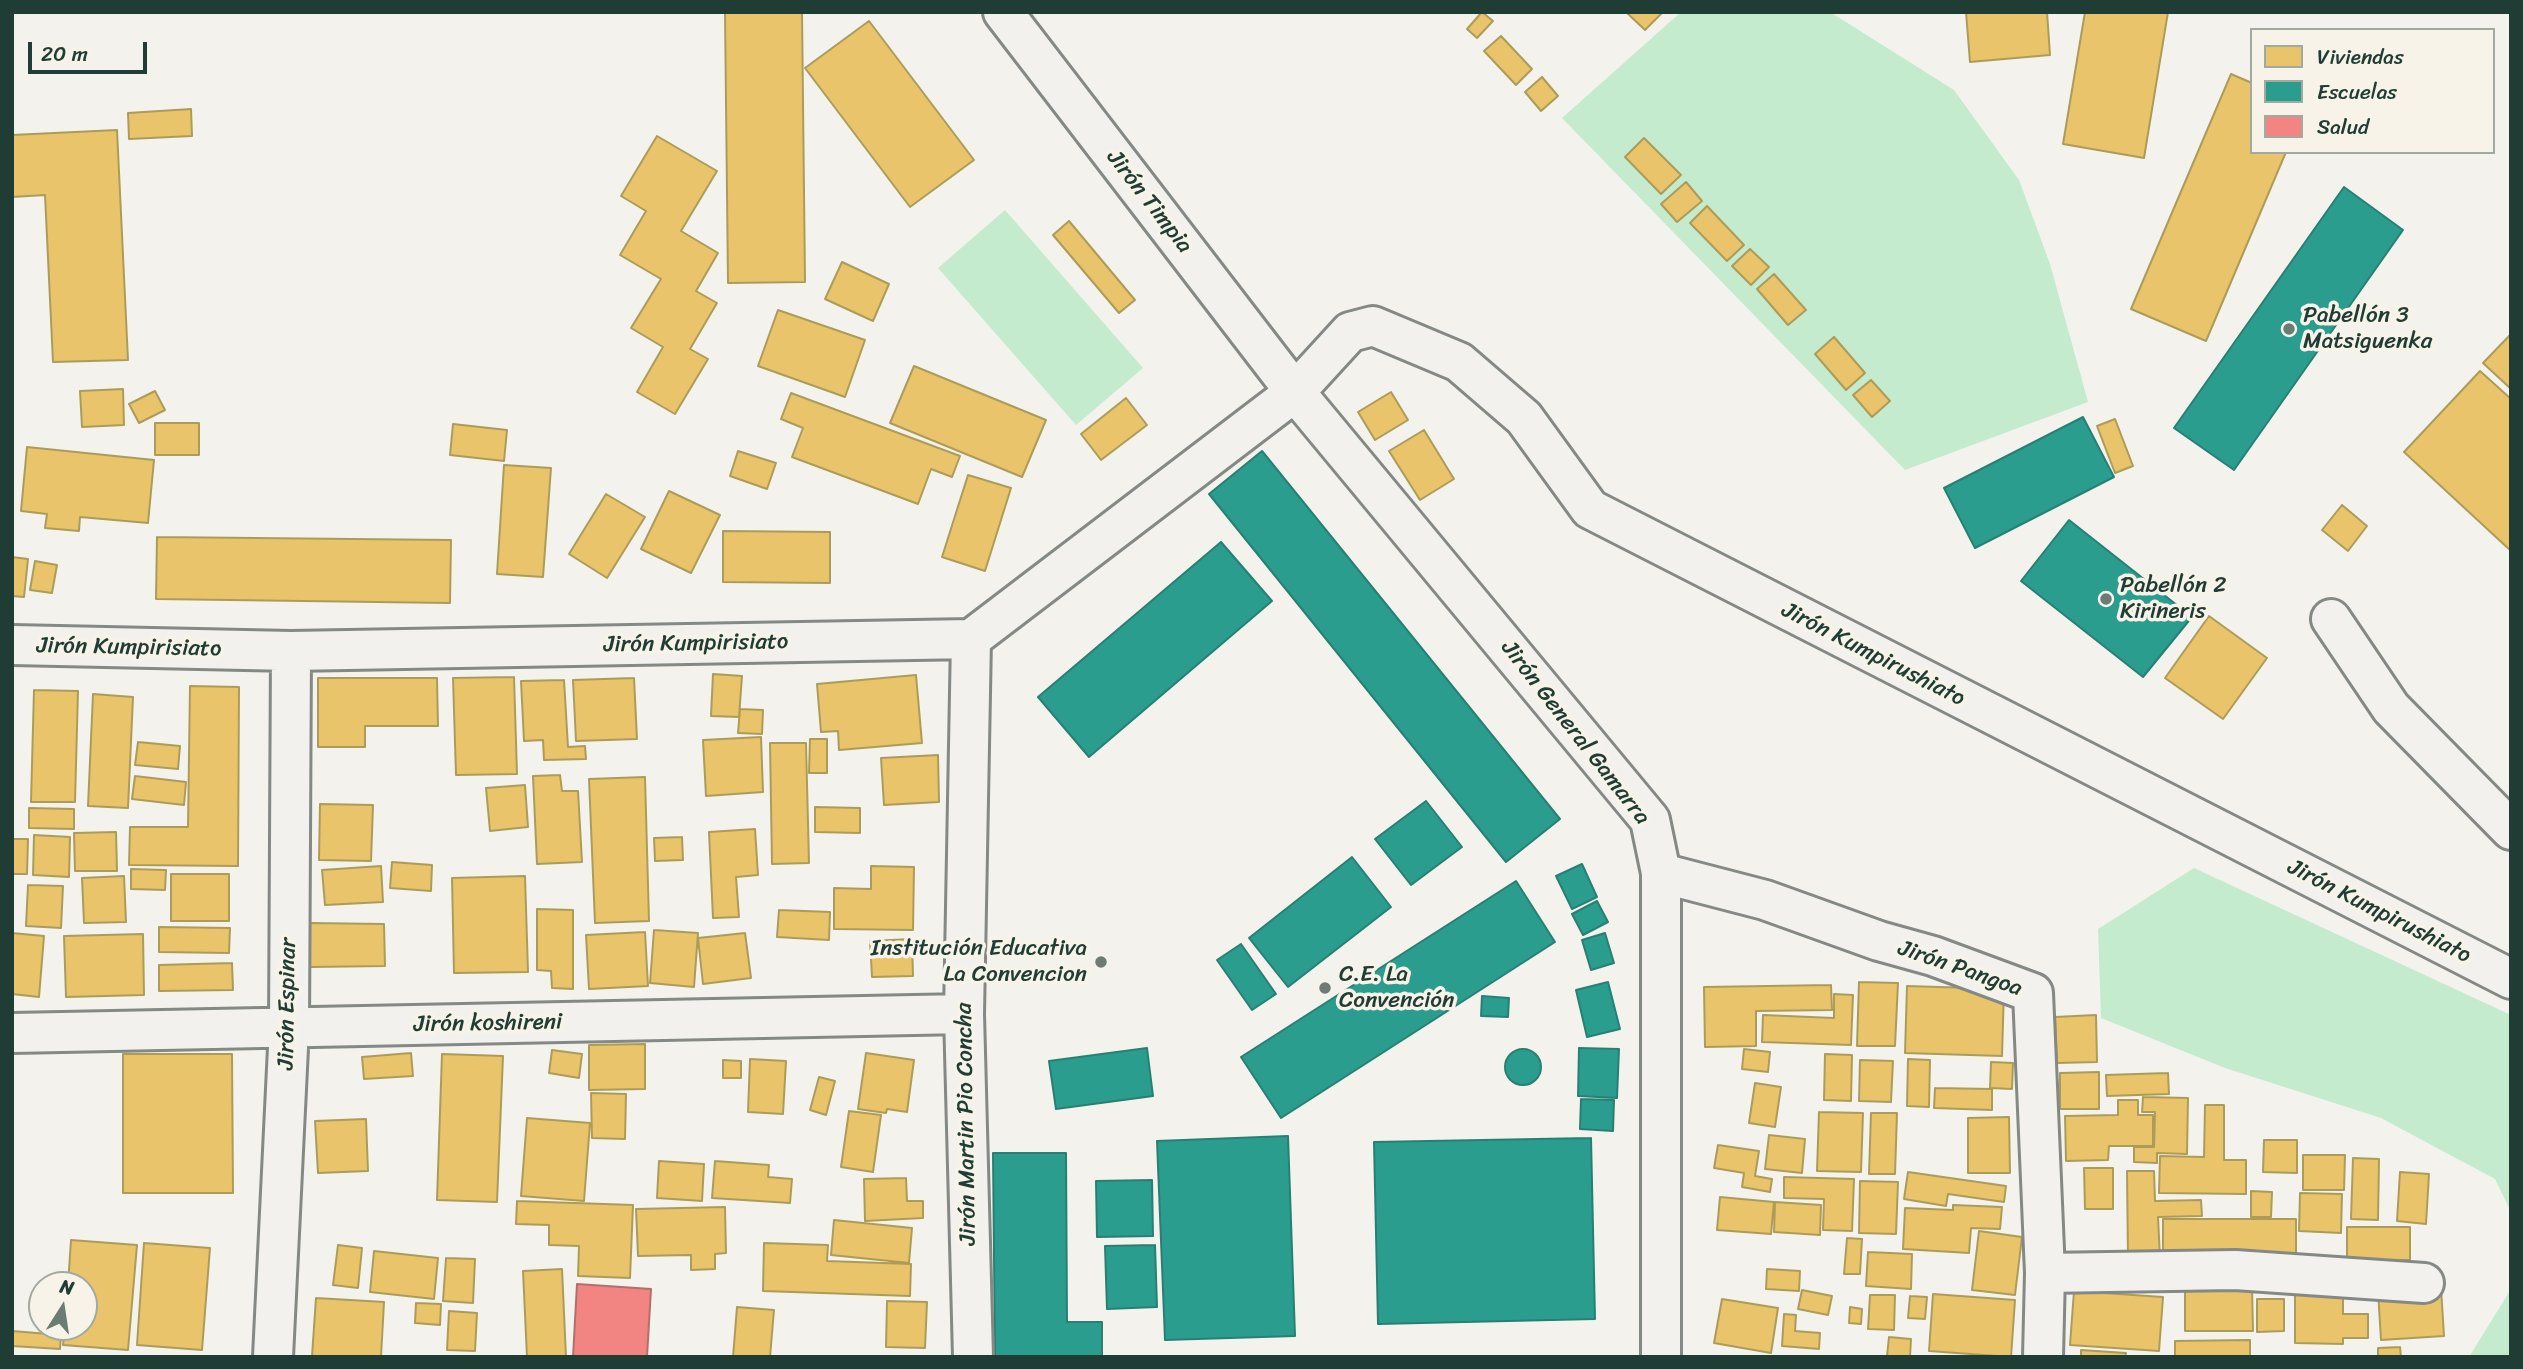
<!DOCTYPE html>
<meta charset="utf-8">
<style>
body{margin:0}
#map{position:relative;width:2523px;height:1369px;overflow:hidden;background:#f4f2ec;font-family:Sriracha,sans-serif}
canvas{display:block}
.frame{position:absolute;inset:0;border:14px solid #1f3d34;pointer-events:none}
.legend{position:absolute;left:2250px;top:28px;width:245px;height:126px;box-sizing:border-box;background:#f7f3e8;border:2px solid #a1aaa0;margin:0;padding:9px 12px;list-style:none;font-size:21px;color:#1f3d34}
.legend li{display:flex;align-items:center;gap:14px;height:35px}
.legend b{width:35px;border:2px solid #a1aaa0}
.north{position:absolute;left:28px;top:1271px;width:70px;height:70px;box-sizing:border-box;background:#f7f3e8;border:2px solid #a1aaa0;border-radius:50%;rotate:12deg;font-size:19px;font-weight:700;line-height:28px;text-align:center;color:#1f3d34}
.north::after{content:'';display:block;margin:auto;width:24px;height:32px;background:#6a7c74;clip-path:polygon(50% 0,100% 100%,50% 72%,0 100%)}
.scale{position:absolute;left:28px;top:42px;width:119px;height:32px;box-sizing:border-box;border:4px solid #1f3d34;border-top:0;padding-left:9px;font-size:21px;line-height:24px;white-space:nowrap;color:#1f3d34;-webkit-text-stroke:5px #f7f3e8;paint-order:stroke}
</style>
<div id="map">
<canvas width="2523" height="1369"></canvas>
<div class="frame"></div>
<ul class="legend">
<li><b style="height:19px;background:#e9c46a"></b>Viviendas</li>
<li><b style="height:19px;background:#2a9d8f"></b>Escuelas</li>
<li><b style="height:19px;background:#f28482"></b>Salud</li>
</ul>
<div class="north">N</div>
<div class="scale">20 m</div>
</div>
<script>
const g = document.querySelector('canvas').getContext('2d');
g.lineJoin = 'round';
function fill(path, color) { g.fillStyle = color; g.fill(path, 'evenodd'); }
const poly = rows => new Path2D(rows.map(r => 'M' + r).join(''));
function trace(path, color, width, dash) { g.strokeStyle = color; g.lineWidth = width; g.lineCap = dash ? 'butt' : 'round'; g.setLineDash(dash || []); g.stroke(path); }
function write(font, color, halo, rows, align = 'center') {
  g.font = font + ' Sriracha,sans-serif'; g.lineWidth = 7; g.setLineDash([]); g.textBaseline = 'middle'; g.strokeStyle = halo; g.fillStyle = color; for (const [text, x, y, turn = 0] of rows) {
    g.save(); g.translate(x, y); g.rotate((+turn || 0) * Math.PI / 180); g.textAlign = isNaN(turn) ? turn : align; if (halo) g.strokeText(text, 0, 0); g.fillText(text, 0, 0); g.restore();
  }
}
const green = poly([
 [1681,12,1830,12,1954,90,2019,180,2050,264,2088,402,1905,470,1562,118],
 [1005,210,1143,368,1076,425,938,268],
 [2194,868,2511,1015,2511,1212,2495,1179,2381,1118,2225,1068,2101,1018,2098,929],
 [2511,1289,2511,1357,2469,1357]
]);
const homes = poly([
 [725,12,802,12,805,282,728,283,725,12],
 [1482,12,1493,21,1477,38,1467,29,1482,12],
 [1626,12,1659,12,1661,14,1645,30,1626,12],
 [1966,12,2047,12,2050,55,1970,62,1966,12],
 [2085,12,2168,12,2144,158,2063,144,2085,12],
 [869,21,974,160,910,207,805,68,869,21],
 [1501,36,1532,69,1516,85,1484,51,1501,36],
 [2231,74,2252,83,2252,152,2286,152,2206,341,2131,309,2231,74],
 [1542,77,1558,96,1541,111,1525,92,1542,77],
 [191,109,192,136,129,139,128,113,191,109],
 [117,130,128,360,53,362,45,195,12,197,12,135,117,130],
 [657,136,717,171,681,231,718,253,696,291,717,303,690,349,708,359,675,414,637,392,663,347,631,328,661,279,620,255,646,211,621,196,657,136],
 [1644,138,1681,175,1661,194,1625,157,1644,138],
 [1686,182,1702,201,1677,222,1661,204,1686,182],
 [1707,206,1744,245,1727,261,1690,223,1707,206],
 [1069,221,1135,300,1119,313,1053,235,1069,221],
 [1750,249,1769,267,1751,285,1732,266,1750,249],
 [842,262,889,284,873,321,825,299,842,262],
 [1774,274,1806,310,1788,325,1757,289,1774,274],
 [778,310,865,340,845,397,758,366,778,310],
 [2511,334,2511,389,2483,363,2511,334],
 [1834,337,1865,373,1846,390,1815,354,1834,337],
 [914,366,1046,420,1022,477,890,423,914,366],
 [2480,371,2511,399,2511,551,2404,452,2480,371],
 [1871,380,1890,401,1872,417,1853,395,1871,380],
 [123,389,124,425,82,427,80,391,123,389],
 [155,391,165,410,139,423,129,404,155,391],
 [1391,392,1408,420,1375,440,1358,412,1391,392],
 [791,393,960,456,952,477,931,469,918,504,792,457,803,428,781,419,791,393],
 [1126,398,1147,425,1101,460,1081,434,1126,398],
 [2115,419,2133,466,2115,473,2097,426,2115,419],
 [155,423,199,423,199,455,155,455,155,423],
 [453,424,507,430,504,461,450,455,453,424],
 [1424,430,1454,479,1420,500,1389,451,1424,430],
 [27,447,154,460,148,523,80,517,79,531,45,528,47,514,21,511,27,447],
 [738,451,776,463,767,489,730,476,738,451],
 [504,465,551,468,543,577,497,574,504,465],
 [968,475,1011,488,985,571,942,557,968,475],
 [669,491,720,515,691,573,641,549,669,491],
 [606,494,645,517,607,578,569,554,606,494],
 [2342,505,2367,526,2348,551,2322,530,2342,505],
 [723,531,830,532,830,583,723,582,723,531],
 [157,537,451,540,450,603,156,599,157,537],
 [12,557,28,559,24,597,12,596,12,557],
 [35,561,57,565,52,593,30,590,35,561],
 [2209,616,2267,658,2223,719,2165,678,2209,616],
 [713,674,742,676,739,717,711,716,713,674],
 [916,675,922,743,839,750,838,731,821,732,817,684,916,675],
 [514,677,517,774,456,775,453,678,514,677],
 [318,678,437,678,438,726,365,726,365,747,318,747,318,678],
 [634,678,637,739,576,741,573,680,634,678],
 [564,680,568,747,585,746,586,759,544,760,543,740,524,741,521,681,564,680],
 [190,686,239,687,238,866,129,865,130,827,188,827,190,686],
 [34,690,78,691,75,802,31,802,34,690],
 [93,694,133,697,128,808,88,806,93,694],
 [740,709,763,710,762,734,738,733,740,709],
 [761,737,763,792,706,796,703,740,761,737],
 [810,739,827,739,827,773,809,773,810,739],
 [138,742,180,746,178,769,135,765,138,742],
 [770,743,806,743,809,863,772,864,770,743],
 [938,755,939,802,884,805,881,758,938,755],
 [560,775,562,791,578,791,582,862,537,864,533,776,560,775],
 [135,776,186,782,184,805,132,799,135,776],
 [645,777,649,921,595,923,589,779,645,777],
 [525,785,528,827,490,831,486,788,525,785],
 [320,804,373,805,371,861,319,860,320,804],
 [815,807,860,808,860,833,815,832,815,807],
 [29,808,74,809,74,829,29,828,29,808],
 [755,829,758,875,736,877,739,917,713,918,709,832,755,829],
 [116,832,117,871,75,871,74,833,116,832],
 [34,835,70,837,69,877,33,875,34,835],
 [682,837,683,860,655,861,654,838,682,837],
 [12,839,28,839,27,874,12,874,12,839],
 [392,862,432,865,431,891,390,888,392,862],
 [381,866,383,902,325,905,322,870,381,866],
 [871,866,914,867,913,930,834,929,834,888,871,889,871,866],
 [131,869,166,870,165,890,131,889,131,869],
 [171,874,229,874,229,921,171,921,171,874],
 [124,876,126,922,84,923,82,878,124,876],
 [525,876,528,972,454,973,452,878,525,876],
 [28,885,63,886,61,928,26,926,28,885],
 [537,909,573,910,573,989,552,988,551,971,537,970,537,909],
 [779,910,830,912,829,940,777,937,779,910],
 [310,923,384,924,385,966,310,967,310,923],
 [159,927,230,928,229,953,159,952,159,927],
 [654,930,698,933,694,987,650,983,654,930],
 [645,932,648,986,589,989,586,935,645,932],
 [12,933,44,936,39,997,12,994,12,933],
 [745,933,751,978,703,984,698,938,745,933],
 [143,934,144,995,66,997,64,936,143,934],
 [912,939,913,976,872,977,870,941,912,939],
 [232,963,233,990,159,991,159,965,232,963],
 [1859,982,1898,983,1895,1046,1857,1046,1859,982],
 [1831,985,1832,1010,1756,1011,1756,1046,1705,1047,1704,987,1831,985],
 [1907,986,2004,989,2002,1056,1905,1053,1907,986],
 [1834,994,1853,995,1851,1045,1762,1042,1763,1015,1834,1018,1834,994],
 [2096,1015,2097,1062,2057,1063,2055,1017,2096,1015],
 [645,1044,645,1089,589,1090,589,1045,645,1044],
 [1744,1049,1770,1052,1768,1072,1742,1069,1744,1049],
 [552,1050,582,1054,579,1078,549,1073,552,1050],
 [411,1053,413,1076,364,1079,362,1057,411,1053],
 [866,1053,914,1060,907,1112,887,1109,886,1113,858,1109,866,1053],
 [123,1054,232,1054,233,1193,123,1193,123,1054],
 [442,1054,503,1056,497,1202,437,1200,442,1054],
 [1825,1054,1852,1055,1851,1101,1824,1100,1825,1054],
 [750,1059,786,1061,783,1114,748,1112,750,1059],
 [1908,1059,1930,1060,1929,1107,1907,1106,1908,1059],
 [723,1060,741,1061,741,1078,723,1078,723,1060],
 [1860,1060,1893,1061,1891,1102,1859,1101,1860,1060],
 [1991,1062,2013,1063,2012,1089,1990,1088,1991,1062],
 [2099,1072,2099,1109,2060,1109,2060,1073,2099,1072],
 [2168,1073,2169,1094,2107,1096,2106,1075,2168,1073],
 [819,1077,835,1081,826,1115,810,1110,819,1077],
 [1755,1083,1781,1087,1775,1127,1749,1123,1755,1083],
 [1935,1088,1992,1089,1992,1110,1934,1108,1935,1088],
 [591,1093,626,1094,625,1139,592,1138,591,1093],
 [2143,1097,2188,1098,2187,1154,2157,1153,2157,1163,2134,1162,2134,1147,2154,1147,2155,1112,2142,1112,2143,1097],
 [2118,1100,2138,1100,2138,1115,2153,1115,2153,1146,2109,1146,2108,1160,2066,1161,2065,1116,2118,1115,2118,1100],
 [2205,1105,2224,1105,2224,1160,2246,1160,2246,1194,2159,1193,2160,1156,2204,1157,2205,1105],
 [849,1111,881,1115,873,1172,841,1167,849,1111],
 [1819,1112,1863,1113,1861,1172,1817,1171,1819,1112],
 [1871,1113,1897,1113,1895,1174,1869,1174,1871,1113],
 [2009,1117,2010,1173,1968,1173,1968,1118,2009,1117],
 [527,1118,590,1123,584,1201,521,1196,527,1118],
 [366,1119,368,1171,318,1173,315,1121,366,1119],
 [1769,1135,1805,1139,1802,1173,1765,1169,1769,1135],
 [2264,1140,2297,1140,2297,1173,2263,1172,2264,1140],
 [1718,1145,1759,1151,1755,1176,1772,1179,1770,1192,1742,1187,1744,1173,1714,1168,1718,1145],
 [2303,1155,2345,1155,2344,1190,2303,1190,2303,1155],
 [2353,1158,2379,1159,2378,1220,2351,1219,2353,1158],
 [659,1161,704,1164,702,1201,657,1198,659,1161],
 [715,1161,769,1165,768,1177,792,1179,790,1203,712,1198,715,1161],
 [2084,1168,2113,1168,2113,1209,2085,1209,2084,1168],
 [2127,1171,2154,1171,2155,1201,2201,1200,2202,1216,2158,1217,2160,1258,2128,1259,2127,1171],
 [1908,1172,2006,1186,2004,1202,1948,1194,1946,1206,1904,1199,1908,1172],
 [2400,1172,2429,1174,2426,1224,2397,1221,2400,1172],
 [1784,1177,1854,1179,1852,1231,1823,1230,1824,1199,1784,1198,1784,1177],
 [906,1178,907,1201,923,1201,923,1218,865,1221,864,1179,906,1178],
 [1860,1181,1898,1182,1896,1234,1859,1233,1860,1181],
 [2251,1191,2272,1192,2271,1217,2251,1217,2251,1191],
 [2300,1193,2342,1194,2341,1233,2299,1231,2300,1193],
 [1720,1197,1774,1202,1771,1234,1717,1230,1720,1197],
 [517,1201,633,1205,630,1278,578,1276,579,1246,549,1245,549,1225,516,1224,517,1201],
 [1775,1202,1821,1205,1820,1235,1774,1232,1775,1202],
 [1953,1205,2002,1207,2000,1229,1971,1228,1969,1253,1903,1249,1905,1208,1953,1210,1953,1205],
 [725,1207,726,1253,715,1254,715,1269,691,1270,691,1255,638,1256,636,1209,725,1207],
 [2163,1219,2296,1219,2296,1262,2163,1263,2163,1219],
 [834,1220,912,1228,909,1263,831,1255,834,1220],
 [2347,1227,2410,1227,2410,1260,2347,1260,2347,1227],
 [1979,1231,2022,1237,2015,1295,1972,1290,1979,1231],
 [1847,1238,1862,1239,1860,1274,1844,1274,1847,1238],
 [71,1240,137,1245,128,1350,63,1345,65,1327,84,1327,84,1285,68,1285,71,1240],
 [144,1243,210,1248,202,1350,137,1345,144,1243],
 [764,1243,828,1245,827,1261,911,1264,910,1296,763,1291,764,1243],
 [338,1245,362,1248,358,1288,333,1285,338,1245],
 [374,1251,438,1258,434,1299,370,1292,374,1251],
 [1868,1252,1912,1254,1911,1289,1866,1286,1868,1252],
 [446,1258,475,1259,473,1303,443,1301,446,1258],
 [562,1269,566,1357,527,1357,523,1271,562,1269],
 [1767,1269,1800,1271,1799,1291,1766,1289,1767,1269],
 [2185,1287,2252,1287,2253,1331,2185,1331,2185,1287],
 [2441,1288,2444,1336,2381,1340,2378,1291,2441,1288],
 [1802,1290,1832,1296,1828,1315,1798,1309,1802,1290],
 [2074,1291,2163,1297,2159,1351,2070,1345,2074,1291],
 [2295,1293,2343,1293,2343,1314,2368,1314,2368,1338,2343,1338,2343,1344,2295,1343,2295,1293],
 [1933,1294,2015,1300,2011,1357,1929,1351,1933,1294],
 [1870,1295,1895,1295,1894,1330,1868,1329,1870,1295],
 [1910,1296,1927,1297,1925,1319,1908,1318,1910,1296],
 [316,1298,384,1302,381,1357,312,1356,316,1298],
 [1722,1299,1778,1308,1771,1353,1714,1343,1722,1299],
 [2257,1299,2284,1299,2284,1331,2257,1332,2257,1299],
 [887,1301,927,1302,925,1348,886,1347,887,1301],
 [416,1303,441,1304,440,1325,415,1323,416,1303],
 [737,1307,774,1310,770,1357,733,1357,737,1307],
 [1850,1307,1862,1309,1861,1324,1849,1323,1850,1307],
 [449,1311,477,1313,475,1351,447,1350,449,1311],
 [1784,1314,1796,1315,1795,1331,1820,1333,1819,1349,1782,1346,1784,1314],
 [12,1331,61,1335,60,1349,12,1346,12,1331],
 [1889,1337,1911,1339,1910,1357,1887,1356,1889,1337],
 [2250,1340,2250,1357,2175,1357,2175,1341,2250,1340],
 [2400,1347,2401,1357,2378,1357,2378,1348,2400,1347],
 [2081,1350,2126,1353,2125,1357,2081,1357,2081,1350]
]);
const schools = poly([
 [2344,187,2403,230,2234,470,2174,428,2344,187],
 [2083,417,2114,477,1975,548,1944,488,2083,417],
 [1262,451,1560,819,1506,862,1209,494,1262,451],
 [2069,520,2192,617,2143,677,2021,581,2069,520],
 [1221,542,1272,601,1089,757,1038,697,1221,542],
 [1426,801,1462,847,1411,885,1375,839,1426,801],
 [1352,857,1391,907,1288,987,1249,938,1352,857],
 [1582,864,1597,897,1572,909,1556,876,1582,864],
 [1516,881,1555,942,1281,1118,1241,1057,1516,881],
 [1597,901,1608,922,1583,935,1572,914,1597,901],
 [1605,933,1614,963,1591,970,1582,940,1605,933],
 [1241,944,1276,994,1252,1010,1217,960,1241,944],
 [1608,982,1620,1029,1587,1037,1576,990,1608,982],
 [1482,996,1509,998,1508,1017,1481,1016,1482,996],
 [1147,1048,1153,1096,1056,1109,1049,1061,1147,1048],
 [1579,1048,1619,1049,1617,1098,1578,1096,1579,1048],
 '1505 1067a18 18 0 1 1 36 0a18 18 0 1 1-36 0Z',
 [1581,1099,1614,1100,1613,1131,1580,1129,1581,1099],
 [1288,1136,1295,1336,1165,1340,1157,1141,1288,1136],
 [1591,1138,1595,1319,1378,1324,1374,1142,1591,1138],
 [993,1153,1066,1153,1067,1322,1102,1322,1102,1357,995,1357,993,1153],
 [1152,1180,1153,1236,1097,1237,1096,1181,1152,1180],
 [1155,1245,1157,1307,1107,1309,1105,1246,1155,1245]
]);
const health = poly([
 [577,1284,651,1289,647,1357,573,1357,577,1284]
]);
const minor = poly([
 [1003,12,1295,392,1650,820,1661,873,1661,1357],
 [2331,619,2391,708,2511,830],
 [971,639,964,1014,973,1357],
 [12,645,291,651,971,639,1295,392,1350,332,1373,326,1459,362,1524,418,1590,509,2511,979],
 [1661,873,1765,900,1879,941,1933,956,2033,993,2045,1273,2043,1357],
 [12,1033,964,1014],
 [2045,1273,2235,1270,2424,1283],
 [273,1357,289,1027,291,651]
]);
const markers = [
 [2289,329,7,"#6a7c74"],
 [2106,599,7,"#6a7c74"],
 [1101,962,7,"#6a7c74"],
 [1325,988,7,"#6a7c74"]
];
const streetNames = [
 ["Jirón Timpia",1149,202,52],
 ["Jirón Kumpirisiato",696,644,-1],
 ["Jirón Kumpirisiato",129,648,1],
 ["Jirón Kumpirushiato",1873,655,27],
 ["Jirón General Gamarra",1575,733,52],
 ["Jirón Kumpirushiato",2379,912,27],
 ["Jirón Pangoa",1960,969,19],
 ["Jirón Espinar",288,1004,-89],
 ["Jirón koshireni",488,1024,-1],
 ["Jirón Martin Pio Concha",967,1124,-91]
];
const poiNames = [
 ["Pabellón 3",2303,316],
 ["Matsiguenka",2303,342],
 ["Pabellón 2",2120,586],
 ["Kirineris",2120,612],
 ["Institución Educativa",1087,949,"right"],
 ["La Convencion",1087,975,"right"],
 ["C.E. La",1339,975],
 ["Convención",1339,1001]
];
fill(green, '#c4ebce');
fill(homes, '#e9c46a');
trace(homes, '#ac9c5a', 2);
fill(schools, '#2a9d8f');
trace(schools, '#278074', 2);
fill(health, '#f28482');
trace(health, '#b36f6b', 2);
trace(minor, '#848985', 44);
trace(minor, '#f2f1ed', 38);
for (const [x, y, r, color] of markers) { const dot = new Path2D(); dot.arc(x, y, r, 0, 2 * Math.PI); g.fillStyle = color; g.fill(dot); trace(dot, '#f7f3e8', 2.5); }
write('23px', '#1f3d34', '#f7f3e8', streetNames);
write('23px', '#1f3d34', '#f7f3e8', poiNames, 'left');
</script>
